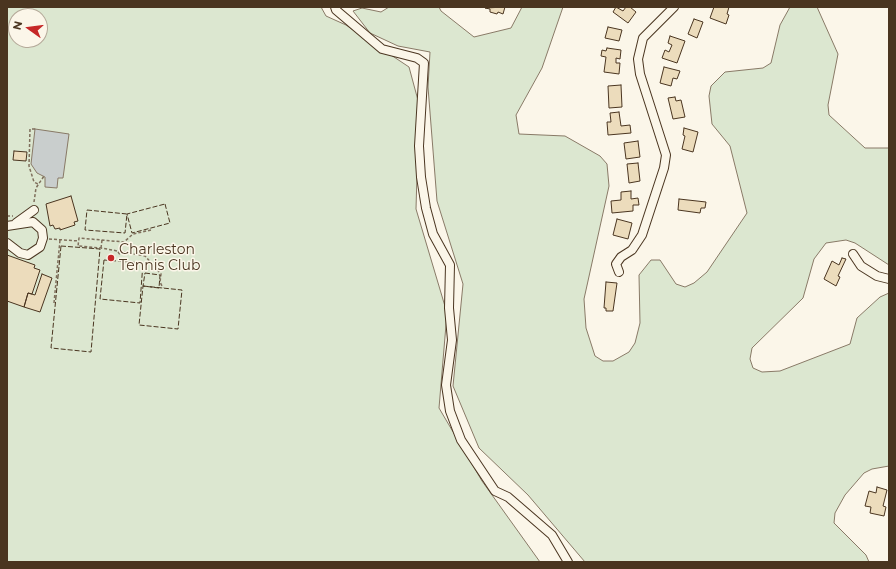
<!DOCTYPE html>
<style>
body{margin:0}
#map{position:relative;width:896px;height:569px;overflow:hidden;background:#fbf6e9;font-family:Montserrat,sans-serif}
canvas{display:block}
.frame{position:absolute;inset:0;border:8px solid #4a3520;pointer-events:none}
.north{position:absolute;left:8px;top:8px;width:40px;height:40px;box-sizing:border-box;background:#fbf6e9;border:1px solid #b4a999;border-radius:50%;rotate:284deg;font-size:11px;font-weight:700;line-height:16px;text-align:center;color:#4a3520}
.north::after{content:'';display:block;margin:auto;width:14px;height:18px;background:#c62828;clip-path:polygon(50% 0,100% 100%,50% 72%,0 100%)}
</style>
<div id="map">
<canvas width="896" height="569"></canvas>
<div class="frame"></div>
<div class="north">N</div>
</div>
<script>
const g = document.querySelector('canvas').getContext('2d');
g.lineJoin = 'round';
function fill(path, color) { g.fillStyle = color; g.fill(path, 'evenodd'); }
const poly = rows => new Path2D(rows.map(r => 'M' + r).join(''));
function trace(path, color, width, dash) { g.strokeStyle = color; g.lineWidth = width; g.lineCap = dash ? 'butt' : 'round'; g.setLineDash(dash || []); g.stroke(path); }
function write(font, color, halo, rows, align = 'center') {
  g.font = font + ' Montserrat,sans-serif'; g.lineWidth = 3; g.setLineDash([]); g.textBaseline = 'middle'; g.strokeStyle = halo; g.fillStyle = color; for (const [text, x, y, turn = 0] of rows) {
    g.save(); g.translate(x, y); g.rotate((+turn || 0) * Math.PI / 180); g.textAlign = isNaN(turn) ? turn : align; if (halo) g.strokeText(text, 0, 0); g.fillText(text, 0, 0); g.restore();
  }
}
const green = poly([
 [7,7,321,7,326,16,346,25,409,67,419,104,416,209,447,313,439,408,482,481,540,562,7,562,7,7],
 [16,16,40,16,40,40,16,40,16,16],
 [389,7,439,7,441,11,474,37,511,28,522,7,563,7,542,68,516,115,519,134,565,136,600,156,607,164,609,186,584,299,586,328,595,356,603,361,613,361,629,352,635,343,640,323,639,275,651,260,660,260,676,284,685,287,694,283,707,272,747,213,730,146,712,124,709,96,711,86,725,72,763,68,771,63,780,25,790,7,817,7,838,54,828,105,829,115,865,148,889,148,889,265,855,243,846,240,826,243,814,259,803,298,752,348,750,359,753,368,762,372,780,371,850,344,857,318,880,297,889,293,889,466,872,469,864,473,845,495,835,513,834,523,866,555,869,562,585,562,528,495,479,448,453,386,463,284,437,201,428,87,430,52,398,46,370,33,353,11,362,8,381,12,389,7]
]);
const water = poly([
 [35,129,69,134,63,178,58,178,57,188,45,187,45,177,37,173,31,164,35,129]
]);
const building = poly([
 [505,7,503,14,498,12,497,14,490,12,490,9,485,8,505,7],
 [616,7,623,11,626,7,630,7,636,12,628,23,613,12,616,7],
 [714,7,729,7,727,14,729,15,726,24,710,18,714,7],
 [694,19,703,22,697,38,688,34,694,19],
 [608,27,622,30,619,41,605,38,608,27],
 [670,36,685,41,677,63,662,58,665,50,669,52,672,45,668,43,670,36],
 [607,48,621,50,620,59,616,58,616,63,620,63,619,74,604,72,606,57,601,56,602,50,606,51,607,48],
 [664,67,680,71,677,79,673,78,671,86,660,83,664,67],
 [621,85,622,107,609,108,608,86,621,85],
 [675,97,676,101,681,100,685,117,673,119,668,98,675,97],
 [619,112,621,126,630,125,631,133,608,135,607,122,611,122,610,113,619,112],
 [684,128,698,132,693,152,682,149,685,136,683,135,684,128],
 [638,141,640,157,626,159,624,143,638,141],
 [14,151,27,152,26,161,13,160,14,151],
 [638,163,640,181,629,183,627,164,638,163],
 [631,191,631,199,638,198,639,205,633,205,633,211,612,213,611,201,621,200,621,192,631,191],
 [71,196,78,221,74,222,75,225,60,230,60,228,55,229,53,225,50,226,46,204,71,196],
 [679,199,706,202,705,208,701,208,700,213,678,210,679,199],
 [617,219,632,223,628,239,613,235,617,219],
 [7,255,35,265,34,268,40,270,32,294,28,293,24,307,7,301,7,255],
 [842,258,846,259,838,276,840,277,836,286,824,279,832,261,839,265,842,258],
 [42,274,52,278,40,312,24,307,28,293,35,295,42,274],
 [606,282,617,283,613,311,606,311,606,308,604,308,606,282],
 [877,487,887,490,883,506,886,507,884,516,870,513,871,507,865,506,869,491,876,493,877,487]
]);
const path = poly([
 [35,129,30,129,29,166,34,182,38,184],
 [34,202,36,188,44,176],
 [7,216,13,216],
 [151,230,133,234,124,242,79,238,78,246,101,248,145,256,161,274,160,282,163,288],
 [49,239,79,241],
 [101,248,102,240],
 [118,252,121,256],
 [54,303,60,240]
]);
const minor = poly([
 [335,7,336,10,382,49,417,58,424,63,419,146,421,177,426,208,433,234,450,265,449,308,452,340,446,385,450,411,461,440,495,491,508,497,552,535,568,562],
 [16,223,34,210],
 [7,226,33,222,42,230,43,238,40,247,28,255,20,253,7,243],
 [853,254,861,266,877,276,889,279],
 [619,272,616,264,621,257,632,250,642,235,664,168,666,155,640,74,638,59,643,38,674,7]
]);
const fence = poly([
 [165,204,170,223,132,233,127,214,165,204],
 [87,210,127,214,125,233,85,230,87,210],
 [61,246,100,249,91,352,51,348,61,246],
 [104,260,143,263,140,303,100,299,104,260],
 [145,273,160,275,159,288,143,286,145,273],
 [143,286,182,290,178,329,139,325,143,286]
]);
const markers = [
 [111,258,4,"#c62828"]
];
const poiNames = [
 ["Charleston",119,250],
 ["Tennis Club",119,266]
];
fill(green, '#dce7d0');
trace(green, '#887966', 1);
fill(water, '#c9cecd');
trace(water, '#887966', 1);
fill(building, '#ecdcbc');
trace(building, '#4a3520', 1);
trace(minor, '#4a3520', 10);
trace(path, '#7f6f5c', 1.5, [3, 2]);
trace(minor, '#fbf6e9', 8);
trace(fence, '#4a3520', 1, [5, 2]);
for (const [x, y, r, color] of markers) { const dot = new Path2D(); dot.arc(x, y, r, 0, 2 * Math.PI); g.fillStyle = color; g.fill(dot); trace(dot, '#fbf6e9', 1.5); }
write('14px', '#4a3520', '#fbf6e9', poiNames, 'left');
</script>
